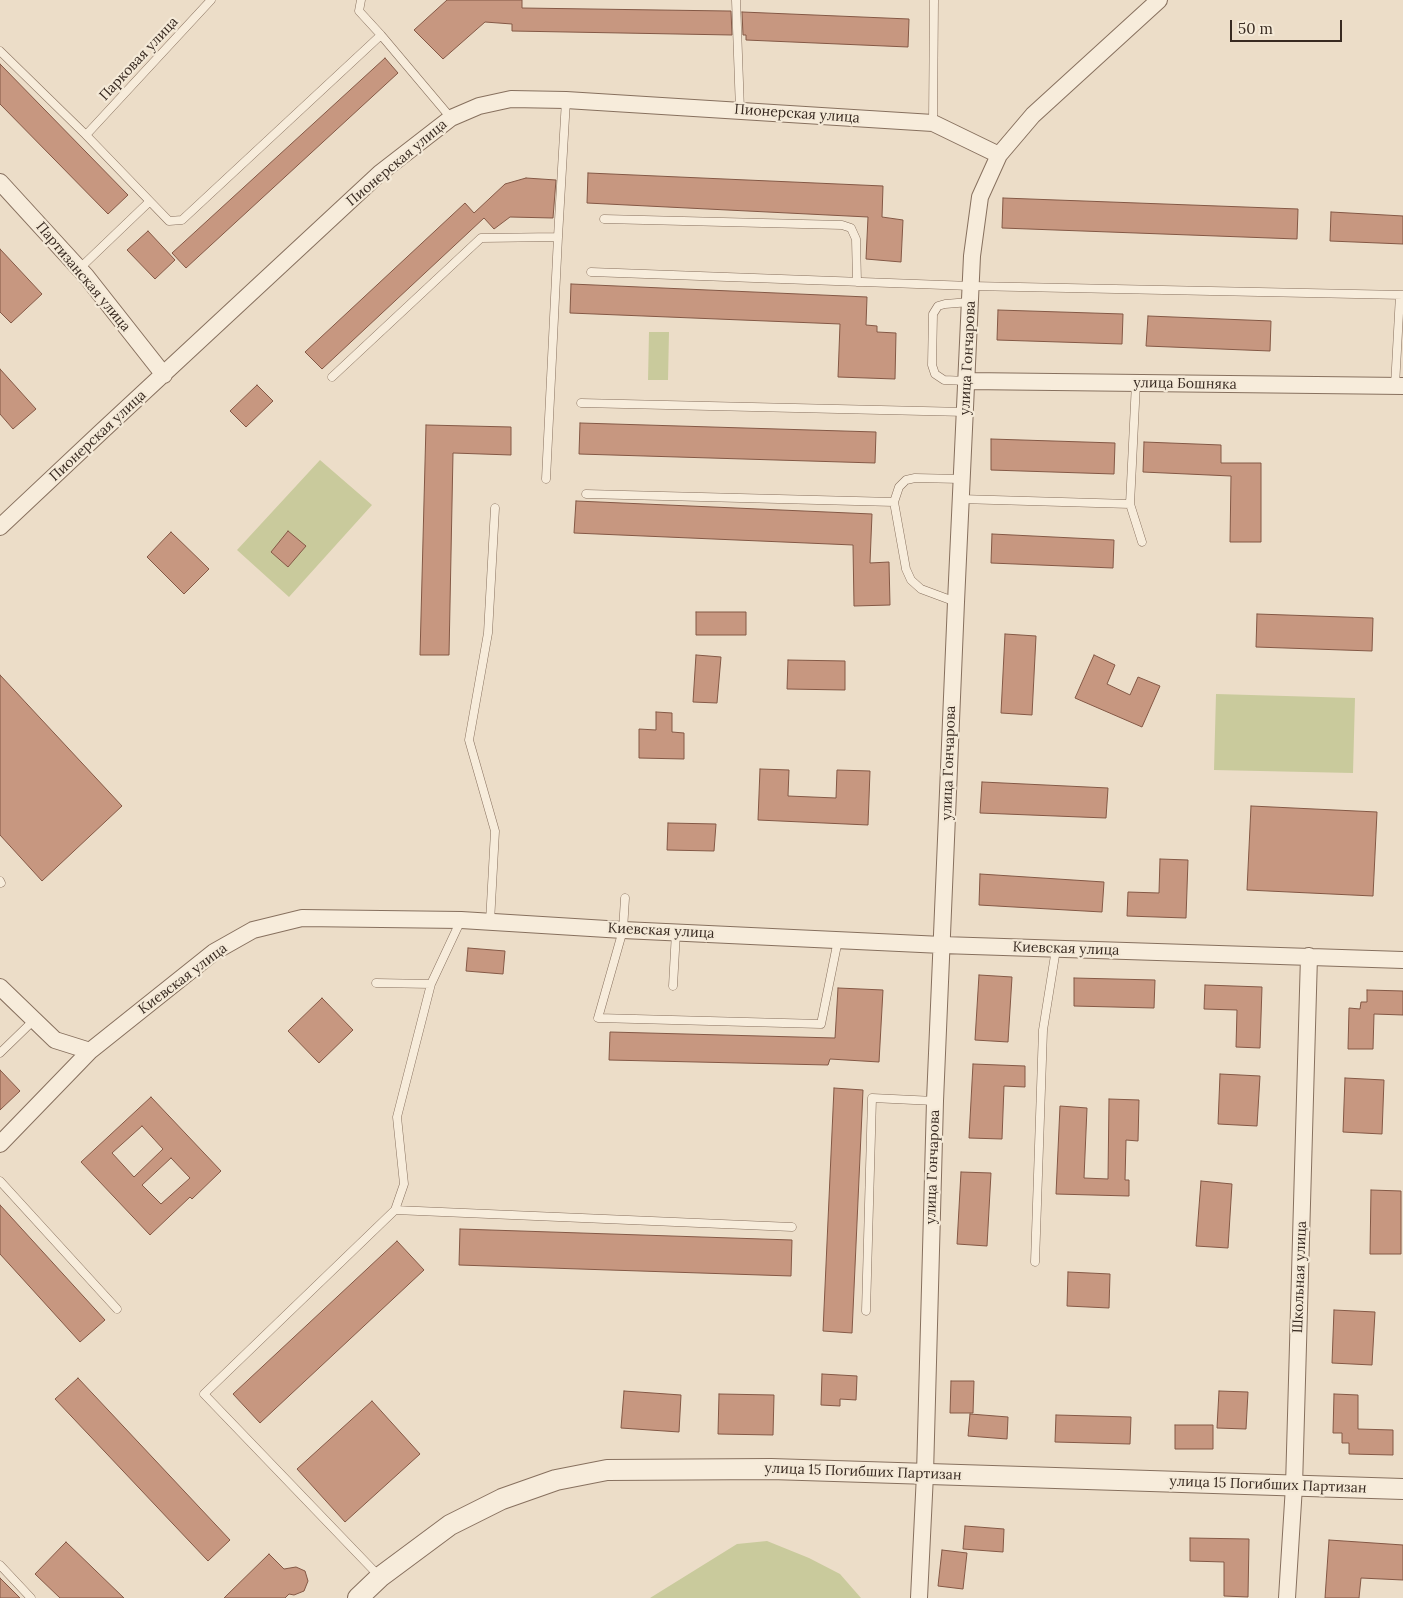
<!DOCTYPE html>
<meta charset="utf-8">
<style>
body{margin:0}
#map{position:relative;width:1403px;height:1598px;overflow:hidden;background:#ecddc8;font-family:Lora,serif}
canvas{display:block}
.scale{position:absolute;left:1230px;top:20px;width:112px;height:22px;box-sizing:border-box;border:2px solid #382a21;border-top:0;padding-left:6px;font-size:15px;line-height:18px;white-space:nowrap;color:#382a21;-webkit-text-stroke:4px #f4e9d7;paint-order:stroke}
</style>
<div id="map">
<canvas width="1403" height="1598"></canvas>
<div class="scale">50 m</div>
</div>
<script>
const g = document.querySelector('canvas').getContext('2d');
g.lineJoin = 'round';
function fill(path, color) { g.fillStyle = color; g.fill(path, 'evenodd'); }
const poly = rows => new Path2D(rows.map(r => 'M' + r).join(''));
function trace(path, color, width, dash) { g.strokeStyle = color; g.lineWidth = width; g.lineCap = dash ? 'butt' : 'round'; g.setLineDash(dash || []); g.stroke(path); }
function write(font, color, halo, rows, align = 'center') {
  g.font = font + ' Lora,serif'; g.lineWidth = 4.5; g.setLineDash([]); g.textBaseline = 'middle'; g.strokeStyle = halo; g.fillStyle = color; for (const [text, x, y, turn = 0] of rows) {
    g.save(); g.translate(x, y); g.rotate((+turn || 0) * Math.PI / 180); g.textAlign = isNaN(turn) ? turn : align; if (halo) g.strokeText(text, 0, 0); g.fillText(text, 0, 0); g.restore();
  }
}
const green = poly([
 [649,332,669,332,668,380,648,380],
 [320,460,372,505,289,597,237,550],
 [1216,694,1355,698,1353,773,1214,770],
 [767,1541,809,1558,840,1574,861,1598,650,1598,737,1544]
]);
const building = poly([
 [447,0,522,0,522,8,728,11,731,11,732,35,512,31,512,24,485,22,443,59,414,30,447,0],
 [742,12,909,19,908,47,746,40,746,35,743,35,742,12],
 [385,58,398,73,186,268,172,253,385,58],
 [0,64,128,195,108,214,0,104,0,64],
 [588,173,883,186,882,217,903,220,901,262,866,259,868,217,587,203,588,173],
 [526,178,556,180,553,218,510,217,494,229,484,218,322,369,305,352,465,203,474,213,505,184,526,178],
 [1003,198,1298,209,1297,239,1002,228,1003,198],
 [1331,212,1403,216,1403,244,1330,241,1331,212],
 [148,231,175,260,155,279,127,250,148,231],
 [0,249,42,294,11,323,0,312,0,249],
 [571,284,867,297,866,325,877,326,877,332,896,333,895,379,838,377,840,324,570,313,571,284],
 [998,310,1123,314,1122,344,997,340,998,310],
 [1148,316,1271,321,1270,351,1146,346,1148,316],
 [0,369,36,409,13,429,0,414,0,369],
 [257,385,273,401,246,427,230,411,257,385],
 [580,423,876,432,875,463,579,454,580,423],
 [426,425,511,427,511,455,453,453,449,655,420,655,426,425],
 [991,439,1115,443,1114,474,991,470,991,439],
 [1144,442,1221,445,1221,463,1261,463,1261,542,1230,542,1231,476,1143,472,1144,442],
 [576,501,872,514,870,563,889,562,890,605,854,606,853,545,574,533,576,501],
 [288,531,306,546,288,567,271,552,288,531],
 [171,532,209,569,184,594,147,557,171,532],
 [992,534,1114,540,1113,568,991,563,992,534],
 [696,612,746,612,746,635,696,635,696,612],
 [1257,614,1373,618,1372,651,1256,647,1257,614],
 [1005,634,1036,636,1032,715,1001,713,1005,634],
 [696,655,721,657,717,703,693,702,696,655],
 [1094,655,1115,665,1107,684,1130,695,1138,677,1160,686,1142,727,1075,698,1094,655],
 [788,660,845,661,845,690,787,689,788,660],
 [0,675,122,806,42,881,0,835,0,675],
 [656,712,672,713,672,732,684,733,684,759,639,758,639,729,656,730,656,712],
 [760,769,789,770,788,796,836,798,837,770,870,771,868,825,758,820,760,769],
 [982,782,1108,788,1106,818,980,813,982,782],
 [1251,806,1377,812,1373,896,1247,890,1251,806],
 [668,823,716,824,714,851,667,850,668,823],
 [1160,859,1188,860,1186,918,1127,916,1128,892,1159,893,1160,859],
 [980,874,1104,882,1102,912,979,905,980,874],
 [468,948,505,951,503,974,466,971,468,948],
 [979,975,1012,977,1008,1042,975,1040,979,975],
 [1074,978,1155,980,1154,1008,1074,1006,1074,978],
 [1205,985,1262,987,1260,1048,1236,1047,1237,1010,1204,1009,1205,985],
 [838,988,883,990,879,1062,830,1059,828,1065,609,1060,610,1032,835,1038,838,988],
 [1367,990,1403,991,1403,1015,1374,1014,1373,1049,1348,1049,1349,1008,1360,1009,1361,1002,1367,1002,1367,990],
 [322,998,353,1030,319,1063,288,1031,322,998],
 [973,1064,1025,1066,1025,1087,1004,1086,1002,1139,969,1138,973,1064],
 [0,1070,20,1091,0,1110,0,1070],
 [1220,1074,1260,1076,1257,1126,1218,1124,1220,1074],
 [1345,1078,1384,1080,1382,1134,1343,1132,1345,1078],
 [834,1088,863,1090,852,1333,823,1331,834,1088],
 [151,1097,221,1171,192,1199,190,1197,150,1235,81,1162,151,1097],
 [142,1126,163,1149,134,1177,112,1153,142,1126],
 [171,1158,190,1178,161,1204,142,1185,171,1158],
 [1109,1099,1139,1100,1138,1141,1126,1140,1125,1180,1129,1180,1129,1196,1056,1194,1060,1106,1087,1108,1084,1178,1108,1179,1109,1099],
 [961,1172,991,1173,987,1246,957,1244,961,1172],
 [1201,1181,1232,1184,1228,1248,1196,1246,1201,1181],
 [1371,1190,1401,1191,1401,1254,1370,1254,1371,1190],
 [0,1205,105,1320,80,1342,0,1254,0,1205],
 [460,1229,792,1240,791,1276,459,1265,460,1229],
 [397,1241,424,1270,260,1423,233,1394,397,1241],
 [1068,1272,1110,1274,1109,1308,1067,1306,1068,1272],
 [1334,1310,1375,1312,1372,1365,1332,1363,1334,1310],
 [822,1374,857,1376,856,1400,840,1399,840,1406,821,1405,822,1374],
 [78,1378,230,1540,208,1561,55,1399,78,1378],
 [951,1381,974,1381,973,1413,950,1413,951,1381],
 [624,1391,681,1395,679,1432,621,1428,624,1391],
 [1219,1391,1248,1392,1246,1429,1217,1428,1219,1391],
 [719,1394,774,1395,773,1435,718,1434,719,1394],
 [1334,1394,1358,1395,1358,1429,1393,1430,1393,1455,1349,1454,1349,1443,1342,1443,1342,1433,1333,1433,1334,1394],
 [372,1401,420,1454,345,1522,297,1469,372,1401],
 [970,1414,1008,1417,1007,1439,968,1436,970,1414],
 [1056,1415,1131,1417,1130,1444,1055,1442,1056,1415],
 [1175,1425,1213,1425,1213,1449,1175,1449,1175,1425],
 [965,1526,1004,1529,1003,1552,963,1549,965,1526],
 [1190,1538,1249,1539,1248,1597,1224,1596,1224,1562,1190,1561,1190,1538],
 [1329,1540,1403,1545,1403,1580,1361,1578,1359,1598,1325,1598,1329,1540],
 [66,1542,124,1598,60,1598,35,1574,66,1542],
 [942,1550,967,1553,963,1589,938,1586,942,1550],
 [269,1554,284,1569,296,1567,305,1571,308,1581,304,1591,294,1595,289,1594,285,1598,224,1598,269,1554],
 [0,1578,20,1598,0,1598,0,1578]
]);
const service = poly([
 [736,0,740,110],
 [381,35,451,118],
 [0,51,86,135,169,221,182,220,381,35,359,11,361,0],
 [933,123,934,0],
 [86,135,211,0],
 [604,219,842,225,851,228,856,239,857,282],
 [79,269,149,202],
 [591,272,971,286,1403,295],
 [332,377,481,238,558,237,566,100],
 [967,381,944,380,935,374,932,365,933,314,938,306,945,304,970,302],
 [1136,383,1130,504,1142,542],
 [1395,386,1400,295],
 [581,403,966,412],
 [546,479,558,237],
 [586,494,894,502],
 [960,499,1130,504],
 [956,602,921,589,911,580,906,569,894,502,899,487,906,480,915,478,961,479],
 [0,881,1,883],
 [625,898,623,930,598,1018,821,1024,838,940],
 [490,922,495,831,469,740,488,633,495,508],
 [376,983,431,984],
 [673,986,676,932],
 [0,1053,34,1020],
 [0,1181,117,1309],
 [395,1210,404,1184,397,1117,431,984,461,920],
 [1035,1262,1043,1030,1056,949],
 [866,1311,872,1098,935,1101],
 [0,1565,31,1598],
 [379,1576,204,1394,395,1210,792,1227]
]);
const minor = poly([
 [0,182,86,276,164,375],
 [967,381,1403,386],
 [0,527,101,432,380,173,451,118,479,106,511,99,566,100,933,123,999,155],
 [0,987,55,1040,90,1051],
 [0,1144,90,1051,214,952,253,930,302,918,461,920,623,930,942,945,1403,960],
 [919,1598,925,1474,935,1101,956,602,972,256,980,197,999,155,1033,115,1159,0],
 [1287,1598,1294,1486,1309,956]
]);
const tertiary = poly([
 [358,1598,380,1577,450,1525,502,1499,556,1480,607,1470,771,1469,1403,1489]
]);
const streetNames = [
 ["Парковая улица",139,59,-47],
 ["Пионерская улица",797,114,4],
 ["Пионерская улица",397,163,-40],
 ["Партизанская улица",83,277,50],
 ["улица Гончарова",968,358,-87],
 ["улица Бошняка",1185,384,1],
 ["Пионерская улица",98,436,-43],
 ["улица Гончарова",949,763,-88],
 ["Киевская улица",661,931,3],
 ["Киевская улица",1066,949,2],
 ["Киевская улица",183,979,-37],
 ["улица Гончарова",933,1167,-88],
 ["Школьная улица",1300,1277,-88],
 ["улица 15 Погибших Партизан",863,1472,2],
 ["улица 15 Погибших Партизан",1268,1485,2]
];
fill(green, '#c9ca9c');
fill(building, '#c79780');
trace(building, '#845845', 1);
trace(service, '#87705e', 9);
trace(minor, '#87705e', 18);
trace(tertiary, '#87705e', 22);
trace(service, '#f7ecdb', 8);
trace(minor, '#f7ecdb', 16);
trace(tertiary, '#f7ecdb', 20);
write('14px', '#382a21', '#f4e9d7', streetNames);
</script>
